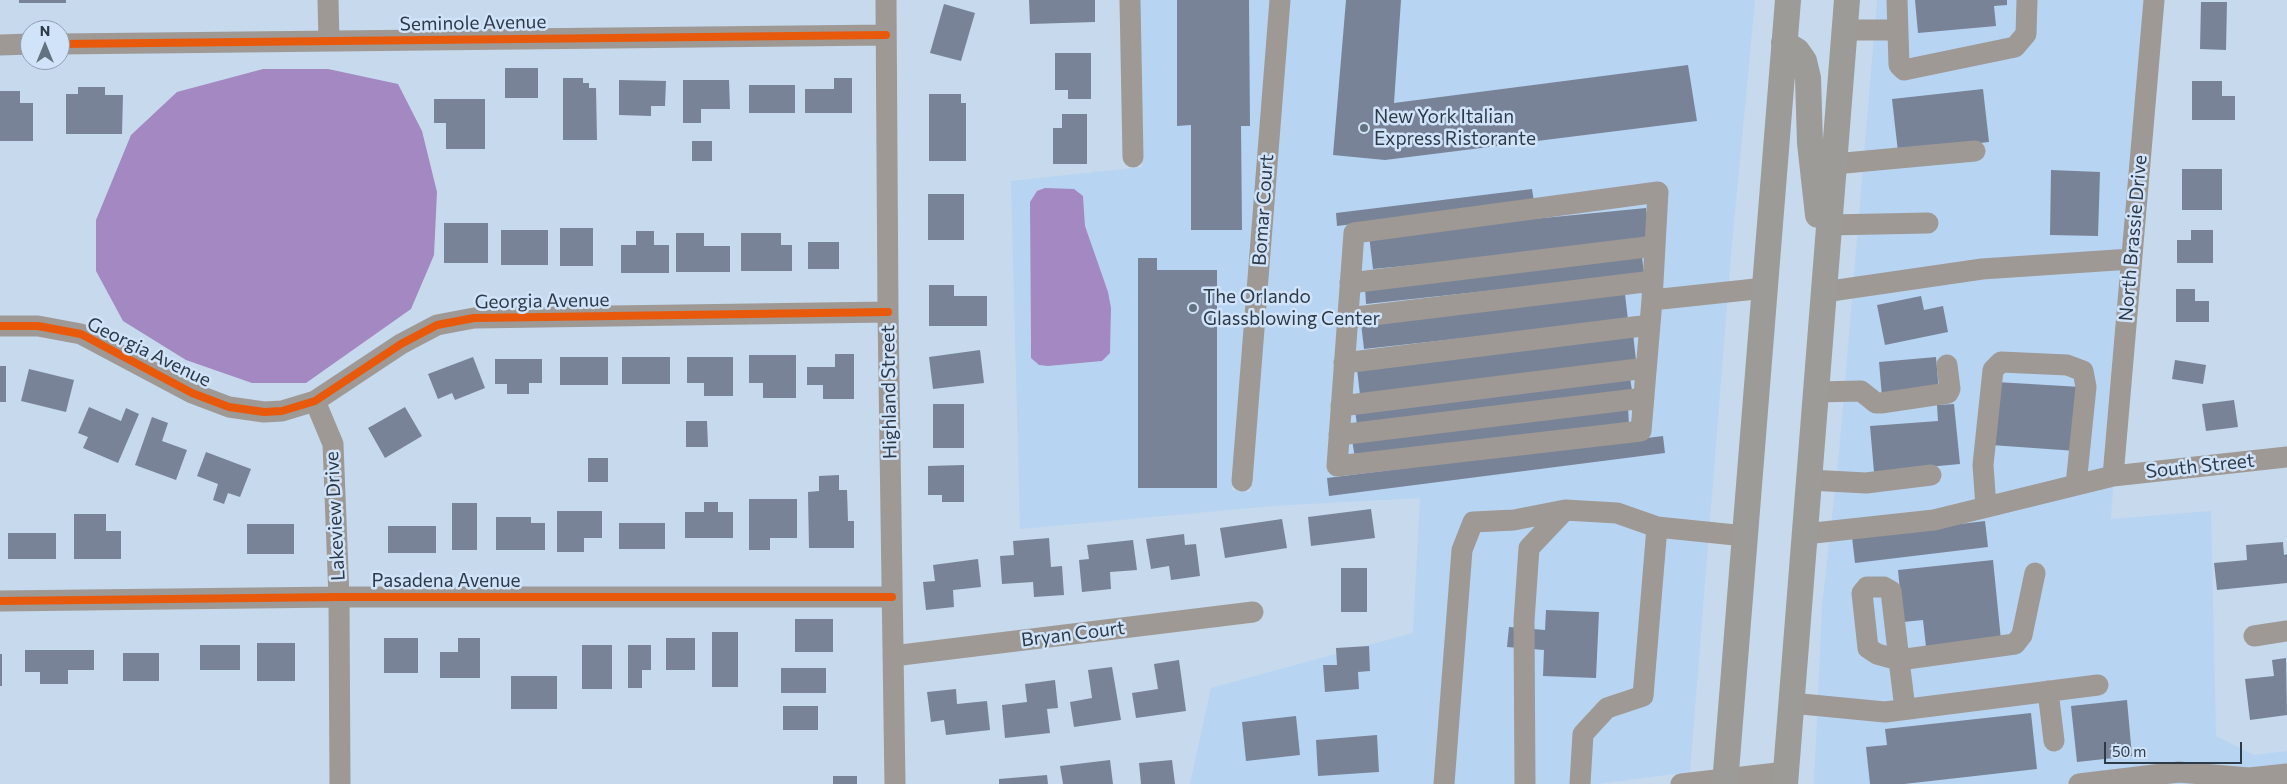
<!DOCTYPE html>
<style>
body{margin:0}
#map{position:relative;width:2287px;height:784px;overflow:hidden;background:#c7d9ec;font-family:Commissioner,sans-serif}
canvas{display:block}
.north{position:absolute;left:20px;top:20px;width:50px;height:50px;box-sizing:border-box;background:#d1e3f9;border:1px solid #8f9fb2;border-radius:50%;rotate:0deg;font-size:14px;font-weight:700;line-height:20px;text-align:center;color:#2d3a48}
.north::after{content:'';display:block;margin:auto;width:18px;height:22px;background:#637281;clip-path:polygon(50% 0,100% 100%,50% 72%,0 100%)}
.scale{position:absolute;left:2104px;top:742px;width:138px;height:22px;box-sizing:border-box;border:2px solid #2d3a48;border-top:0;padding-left:6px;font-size:15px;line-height:18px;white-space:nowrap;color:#2d3a48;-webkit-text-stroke:4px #d1e3f9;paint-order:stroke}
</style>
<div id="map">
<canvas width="2287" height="784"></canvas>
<div class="north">N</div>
<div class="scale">50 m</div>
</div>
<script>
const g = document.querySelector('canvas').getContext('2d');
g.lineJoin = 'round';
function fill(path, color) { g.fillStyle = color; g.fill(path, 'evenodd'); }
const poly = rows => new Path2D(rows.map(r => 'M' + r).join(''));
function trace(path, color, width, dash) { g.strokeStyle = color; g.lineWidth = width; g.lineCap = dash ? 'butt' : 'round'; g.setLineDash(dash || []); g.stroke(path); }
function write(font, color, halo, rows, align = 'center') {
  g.font = font + ' Commissioner,sans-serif'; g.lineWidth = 5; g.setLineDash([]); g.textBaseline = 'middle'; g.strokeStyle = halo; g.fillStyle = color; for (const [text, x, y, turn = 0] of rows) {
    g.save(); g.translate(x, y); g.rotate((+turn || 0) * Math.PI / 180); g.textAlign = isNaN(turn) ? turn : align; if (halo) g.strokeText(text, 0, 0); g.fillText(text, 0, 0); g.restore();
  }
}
const built = poly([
 [1139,0,1270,0,1232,490,1250,492,1289,0,1755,0,1731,255,1690,772,1597,784,1190,784,1211,688,1413,633,1420,498,1273,506,1020,529,1011,181,1142,167],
 [1030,202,1084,205,1085,226,1111,308,1110,353,1102,361,1048,366,1030,343],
 [1877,0,2144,0,2103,467,2103,476,2113,487,2111,519,2211,511,2216,736,2254,755,2287,751,2287,784,1814,784,1822,606,1839,454]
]);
const water = poly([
 [263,69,328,69,398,84,422,131,437,192,434,255,411,309,306,383,252,383,186,360,123,321,96,271,96,220,131,135,177,92],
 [1045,188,1074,189,1083,196,1085,226,1108,292,1111,308,1110,353,1102,361,1048,366,1039,365,1031,358,1030,202,1037,191]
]);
const building = poly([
 [19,0,66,0,66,3,19,3],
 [1029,0,1095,0,1095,22,1030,24],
 [1177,0,1249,0,1250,126,1241,126,1242,230,1191,230,1191,125,1177,126],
 [1346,0,1401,0,1394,103,1688,65,1697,121,1385,160,1333,155],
 [1915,0,2007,0,2007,5,1994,6,1996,26,1918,33],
 [2201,2,2227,2,2226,50,2200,49],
 [944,4,975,13,961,61,930,53],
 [1055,53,1091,53,1091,99,1068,99,1068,90,1055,90],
 [505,68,538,68,538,98,505,98],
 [563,78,583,78,583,83,589,83,589,88,596,88,597,140,563,140],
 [834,78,852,78,852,113,805,113,805,89,834,89],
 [619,80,666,81,665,106,651,106,651,116,619,115],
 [683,80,729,80,730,109,701,109,701,123,683,123],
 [2192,81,2222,81,2222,96,2235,96,2235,120,2192,120],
 [749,85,795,85,795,113,749,113],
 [78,87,105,87,105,95,123,95,122,134,66,134,66,94,78,94],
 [1983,89,1989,142,1898,152,1892,99],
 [0,91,20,91,20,103,33,103,33,141,0,141],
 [929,94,961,94,961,103,966,103,966,161,929,161],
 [434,99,485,99,485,149,446,149,446,123,434,123],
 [1062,114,1087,114,1087,164,1053,164,1053,128,1062,128],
 [692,141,712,141,712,161,692,161],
 [2182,169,2222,169,2222,210,2182,210],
 [2051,170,2100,172,2098,236,2050,235],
 [1532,189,1534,202,1337,226,1336,213],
 [928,194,964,194,964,240,928,240],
 [1646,208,1650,242,1373,269,1369,235],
 [444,223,488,223,488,263,444,263],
 [560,228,593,228,593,266,560,266],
 [501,230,548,230,548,265,501,265],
 [2191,230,2213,230,2213,263,2177,263,2177,240,2191,240],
 [636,231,654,231,654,245,669,245,669,273,621,273,621,245,636,245],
 [676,233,704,233,704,246,730,246,730,272,676,272],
 [741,233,781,233,781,245,792,245,792,271,741,271],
 [808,242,839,242,839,269,808,269],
 [1642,257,1644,274,1366,304,1365,287],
 [1138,258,1157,258,1157,270,1217,270,1217,488,1138,488],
 [929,285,954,285,954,296,987,296,987,326,929,326],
 [2176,289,2195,289,2195,301,2209,301,2209,322,2176,322],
 [1625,294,1628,320,1364,349,1361,323],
 [1921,296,1924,310,1943,306,1948,332,1885,345,1877,305],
 [1633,334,1636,360,1360,395,1357,369],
 [980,350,984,383,933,389,929,357],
 [835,354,854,354,854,399,823,399,823,385,807,385,807,367,835,367],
 [749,355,796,355,796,398,763,398,763,383,749,383],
 [473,357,485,388,455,400,452,393,438,399,428,374],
 [560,357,608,357,608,385,560,385],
 [622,357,670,357,670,384,622,384],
 [687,357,733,357,733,396,704,396,704,383,687,383],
 [1936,357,1939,392,1882,397,1879,362],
 [495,359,542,359,542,383,529,383,529,394,507,394,507,384,495,384],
 [2175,360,2206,365,2203,384,2172,379],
 [0,366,6,366,6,402,0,402],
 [29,369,74,380,66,412,21,401],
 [1630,377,1632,391,1357,425,1355,410],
 [1996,382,2081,387,2076,451,1991,445],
 [2234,400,2238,427,2206,431,2202,404],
 [933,404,964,404,964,448,933,448],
 [1954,404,1960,464,1874,472,1870,426,1938,421,1937,405],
 [89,407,121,421,126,408,139,414,118,463,83,448,88,437,78,433],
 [405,407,422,436,385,458,368,428],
 [1628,407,1629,425,1355,458,1352,440],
 [152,417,168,423,162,441,187,450,176,480,135,465],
 [686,421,707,421,708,447,686,447],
 [1663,436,1665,453,1329,496,1327,478],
 [206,452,251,469,240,497,228,493,224,504,213,500,218,484,197,476],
 [588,458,608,458,608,482,588,482],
 [964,465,964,502,942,502,942,495,928,495,928,466],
 [839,475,839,490,847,490,848,521,854,521,854,548,809,548,808,492,819,491,819,476],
 [749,499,797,499,797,538,770,538,770,550,749,550],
 [704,502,718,502,718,512,733,512,733,538,685,538,685,512,704,512],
 [452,503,477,503,477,550,452,550],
 [1371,509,1375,538,1311,546,1308,517],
 [557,511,602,511,602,538,584,538,584,552,557,552],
 [74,514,106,514,106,531,121,531,121,559,74,559],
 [496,517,531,517,531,523,545,523,545,550,496,550],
 [1282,519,1287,548,1225,558,1220,528],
 [1985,521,1988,547,1855,563,1852,537],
 [619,523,665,523,665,549,619,549],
 [247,524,294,524,294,554,247,554],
 [388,526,436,526,436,553,388,553],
 [8,533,56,533,56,559,8,559],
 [1184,534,1185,545,1196,544,1200,576,1171,580,1169,566,1151,569,1146,539],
 [1049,538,1051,567,1062,566,1064,595,1034,597,1033,582,1002,584,1000,556,1014,555,1013,541],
 [1133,540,1137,570,1110,572,1111,589,1082,592,1079,560,1089,559,1087,545],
 [2283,542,2284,555,2287,554,2287,583,2217,590,2214,563,2247,560,2246,545],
 [978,559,981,587,953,590,954,607,926,610,923,582,935,581,933,565],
 [1993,560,2001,640,1926,647,1923,620,1903,622,1898,570],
 [1341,568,1367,568,1367,612,1341,612],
 [1546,610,1599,612,1596,678,1543,676,1544,650,1507,647,1509,627,1545,630],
 [795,619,833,619,833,652,795,652],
 [712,632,738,632,738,687,712,687],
 [384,638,418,638,418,673,384,673],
 [458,638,480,638,480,678,440,678,440,652,458,652],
 [666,638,695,638,695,670,666,670],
 [257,643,295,643,295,681,257,681],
 [200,645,240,645,240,670,200,670],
 [582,645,612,645,612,689,582,689],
 [628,645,651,645,651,670,642,670,642,688,628,688],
 [1369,646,1370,671,1358,672,1359,689,1325,692,1323,665,1337,665,1336,648],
 [25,650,94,650,94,670,68,670,68,684,40,684,40,672,25,672],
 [123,653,159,653,159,681,123,681],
 [0,654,2,654,2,686,0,686],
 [2286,658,2287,715,2250,720,2245,679,2274,676,2272,660],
 [1179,660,1186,711,1136,718,1132,693,1158,689,1154,664],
 [1112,667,1121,720,1074,727,1070,702,1092,698,1088,670],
 [781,668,826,668,826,693,781,693],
 [511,676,557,676,557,709,511,709],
 [1055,680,1058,708,1047,709,1050,733,1005,738,1002,705,1027,702,1025,684],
 [956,689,957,704,987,701,990,730,946,735,944,720,931,722,927,692],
 [2127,700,2132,756,2077,762,2071,706],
 [783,706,818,706,818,730,783,730],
 [2031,713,2037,769,1904,784,1870,784,1866,747,1887,745,1885,729],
 [1296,716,1300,755,1246,761,1242,722],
 [1377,735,1379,772,1318,776,1316,740],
 [1110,760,1113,784,1063,784,1060,766],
 [1172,760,1175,784,1141,784,1139,763],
 [1047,775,1048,784,999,784,999,779],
 [833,776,857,776,857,784,833,784]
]);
const minor = poly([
 [328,0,329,41],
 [886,0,888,312,895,784],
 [1130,0,1133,157],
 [1897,0,1899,65,1904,70,2015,47,2026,34,2027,0],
 [1844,30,1897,30],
 [60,44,886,35],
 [0,45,30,44],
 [1834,164,1975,151],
 [1829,225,1928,223],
 [1350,283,1655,246],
 [1824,292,1982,269,2131,259],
 [1652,300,1641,431,1337,466,1354,233,1658,192,1652,300,1765,288],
 [1348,318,1653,281],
 [0,326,38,326,81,334,192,393,229,407,264,412,282,411,315,401,401,344,437,325,474,318,888,312],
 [1344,363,1650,325],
 [1816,392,1861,391,1876,403,1881,403,1948,393,1950,389,1947,365],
 [315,401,333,444,339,597,340,784],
 [1341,406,1646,368],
 [1339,435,1644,398],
 [2113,476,2154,0],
 [1809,480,1866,483,1931,475],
 [1242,481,1280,0],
 [1986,507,1983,465,1993,370,2001,362,2067,365,2083,371,2086,387,2076,485],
 [1805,534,1934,520,2113,476,2287,457],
 [0,601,339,597,892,597],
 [2254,636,2287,631],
 [893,656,1253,612],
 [2048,691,2054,741],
 [1791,703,1885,712,2098,685],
 [1905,709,1899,660,1891,591,1884,587,1867,587,1862,593,1868,648,1877,654,1899,660,2015,644,2022,635,2035,573],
 [1444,784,1462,550,1473,522,1514,520,1565,510,1617,513,1657,527,1745,536],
 [1525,784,1524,621,1529,548,1565,510],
 [1580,784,1583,734,1607,708,1643,696,1657,527],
 [1681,784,1786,772],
 [2079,784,2179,772,2249,778,2287,774]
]);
const major = poly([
 [1784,43,1797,51,1804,61,1808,78,1810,143,1818,215],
 [1725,784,1788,0],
 [1785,784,1847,0]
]);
const cycleway = poly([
 [60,44,886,35],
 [0,326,38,326,81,334,192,393,229,407,264,412,282,411,315,401,401,344,437,325,474,318,888,312],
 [0,601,339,597,892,597]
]);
const markers = [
 [1364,128,5,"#637281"],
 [1193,308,5,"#637281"]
];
const streetNames = [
 ["Seminole Avenue",473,23,-1],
 ["Bomar Court",1263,210,-86],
 ["North Brassie Drive",2133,238,-85],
 ["Georgia Avenue",542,301,-1],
 ["Georgia Avenue",149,352,26],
 ["Highland Street",889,392,-91],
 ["South Street",2200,466,-6],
 ["Lakeview Drive",335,516,-93],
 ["Pasadena Avenue",446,581],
 ["Bryan Court",1073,634,-7]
];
const poiNames = [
 ["New York Italian",1374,117],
 ["Express Ristorante",1374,139],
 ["The Orlando",1203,297],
 ["Glassblowing Center",1203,319]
];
fill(built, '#b8d4f3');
fill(water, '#a388c1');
fill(building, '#788398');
trace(minor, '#9e9994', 21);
trace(major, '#9c9b98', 26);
trace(cycleway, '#e8590c', 8);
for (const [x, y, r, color] of markers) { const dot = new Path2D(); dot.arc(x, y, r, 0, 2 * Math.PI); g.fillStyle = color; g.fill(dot); trace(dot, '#d1e3f9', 2); }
write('19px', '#2d3a48', '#d1e3f9', streetNames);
write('19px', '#2d3a48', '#d1e3f9', poiNames, 'left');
</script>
